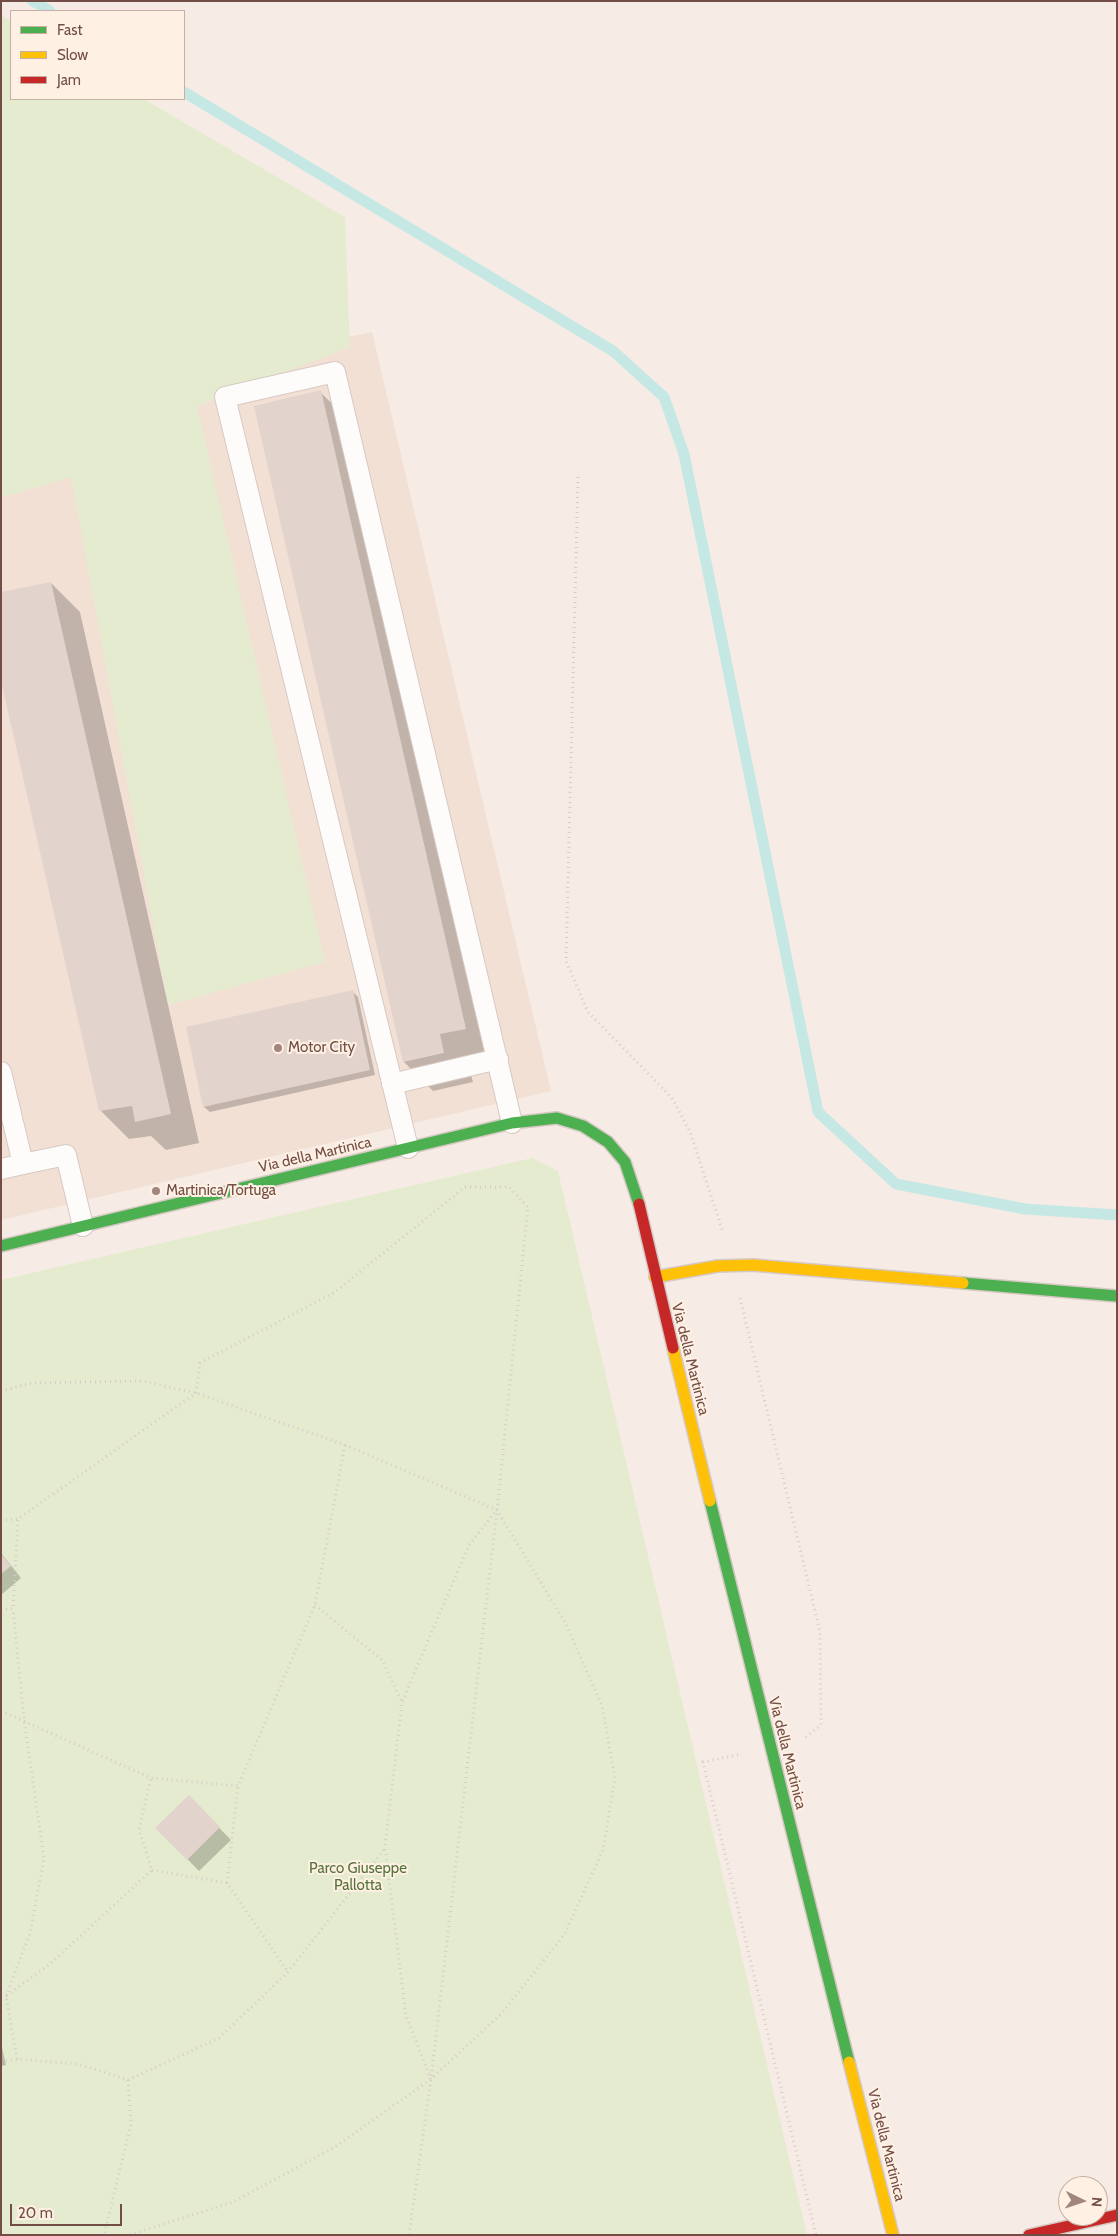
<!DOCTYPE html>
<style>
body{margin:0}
#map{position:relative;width:1118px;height:2236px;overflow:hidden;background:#f6ece5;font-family:Cabin,sans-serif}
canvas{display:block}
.frame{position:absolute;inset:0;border:2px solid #734e46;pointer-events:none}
.legend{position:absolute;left:10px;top:10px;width:175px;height:90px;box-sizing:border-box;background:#fff0e4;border:1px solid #c7afa5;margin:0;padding:6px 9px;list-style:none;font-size:15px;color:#734e46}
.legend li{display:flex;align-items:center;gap:10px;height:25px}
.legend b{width:25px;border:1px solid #c7afa5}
.north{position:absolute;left:1058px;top:2176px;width:50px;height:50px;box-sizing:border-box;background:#fff0e4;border:1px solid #c7afa5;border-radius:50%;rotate:94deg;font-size:14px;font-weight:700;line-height:20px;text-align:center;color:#734e46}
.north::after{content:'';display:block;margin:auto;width:18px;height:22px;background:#a1857e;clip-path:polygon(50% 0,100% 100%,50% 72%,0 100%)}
.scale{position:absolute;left:10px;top:2204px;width:112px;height:22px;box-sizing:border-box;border:2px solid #734e46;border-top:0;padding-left:6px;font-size:15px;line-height:18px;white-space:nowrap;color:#734e46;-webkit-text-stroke:4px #fff0e4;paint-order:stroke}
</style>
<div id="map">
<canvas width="1118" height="2236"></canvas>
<div class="frame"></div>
<ul class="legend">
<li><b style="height:6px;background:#4caf50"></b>Fast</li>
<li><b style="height:6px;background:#ffc107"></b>Slow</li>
<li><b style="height:6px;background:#c62828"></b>Jam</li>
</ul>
<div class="north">N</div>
<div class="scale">20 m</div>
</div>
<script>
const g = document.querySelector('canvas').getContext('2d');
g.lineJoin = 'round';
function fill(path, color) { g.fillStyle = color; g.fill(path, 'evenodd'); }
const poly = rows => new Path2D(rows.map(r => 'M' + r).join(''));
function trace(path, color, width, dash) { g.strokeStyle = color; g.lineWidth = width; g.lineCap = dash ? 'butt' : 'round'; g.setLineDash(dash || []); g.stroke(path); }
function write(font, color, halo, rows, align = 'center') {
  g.font = font + ' Cabin,sans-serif'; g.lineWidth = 4; g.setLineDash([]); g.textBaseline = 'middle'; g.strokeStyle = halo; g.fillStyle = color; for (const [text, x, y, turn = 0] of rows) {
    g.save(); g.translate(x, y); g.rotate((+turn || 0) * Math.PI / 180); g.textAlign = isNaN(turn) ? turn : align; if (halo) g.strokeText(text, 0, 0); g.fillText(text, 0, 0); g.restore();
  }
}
const residential = poly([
 [372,332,551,1091,1,1220,1,410]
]);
const green = poly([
 [1,15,11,21,11,99,144,99,345,217,350,347,197,406,325,962,168,1005,71,477,1,498],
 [532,1158,558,1171,807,2235,1,2235,1,1280]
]);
const shadow = poly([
 [320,392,350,421,494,1058,468,1064,473,1082,433,1091,404,1062],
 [51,583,80,612,199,1143,166,1150,151,1136,129,1139,100,1110],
 [352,991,358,997,375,1075,210,1112,204,1107],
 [1,1553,21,1578,1,1595],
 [189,1797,231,1840,199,1871,157,1828],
 [1,2043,6,2065,1,2066]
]);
const stream = poly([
 [33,1,50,11],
 [184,92,613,351,664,397,684,454,818,1112,896,1184,1025,1209,1117,1215]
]);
const building = poly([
 [321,390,466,1029,440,1034,444,1053,403,1062,254,406],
 [51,582,171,1114,135,1122,132,1106,99,1111,1,681,1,592],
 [353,990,370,1070,203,1107,186,1027],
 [1,1554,11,1566,1,1574],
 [189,1795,220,1827,187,1860,155,1828]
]);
const path = poly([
 [578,477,566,961,588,1012,672,1098,690,1132,723,1232],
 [740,1298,820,1632,821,1725,803,1739],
 [1,1391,32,1383,142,1381,196,1393,345,1445,497,1510,566,1624,602,1706,615,1778,603,1850,564,1935,501,2014,431,2079,335,2147,233,2202,129,2235],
 [1,1520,18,1519,196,1393,200,1363,335,1292,465,1187,509,1187,528,1207,497,1510,431,2079,409,2235],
 [315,1605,382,1660,402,1702],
 [1,1609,13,1609,18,1519],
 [1,1711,151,1778,238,1786,315,1605,345,1445],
 [738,1755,703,1762,816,2235],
 [152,1870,227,1883,288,1972],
 [227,1883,238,1786],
 [1,1997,6,1996,30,1933,44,1859,24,1719,13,1609],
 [17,2059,6,1996,50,1964,152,1870,139,1830,151,1778],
 [1,2062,17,2059,78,2064,128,2080,131,2124,104,2235],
 [431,2079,406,2016,385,1847,402,1702,469,1545,496,1511],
 [128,2080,219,2038,288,1972,385,1848]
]);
const lane = poly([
 [1,1072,23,1164,66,1155,83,1226],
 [392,1084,498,1059],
 [408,1148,225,397,335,372,512,1123],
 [1,1169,23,1164]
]);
const fast = poly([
 [1,1246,512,1123,557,1118,583,1126,608,1142,625,1162,639,1204],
 [963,1283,1117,1296],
 [710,1501,849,2062]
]);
const slow = poly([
 [655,1277,718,1266,753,1265,963,1283],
 [673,1348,710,1501],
 [849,2062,893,2235]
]);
const jam = poly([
 [639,1204,673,1348],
 [1029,2235,1117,2215]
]);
const markers = [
 [278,1048,5,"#a1857e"],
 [156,1191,5,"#a1857e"]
];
const poiNames = [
 ["Motor City",288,1048],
 ["Martinica/Tortuga",166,1191]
];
const streetNames = [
 ["Via della Martinica",315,1155,-13],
 ["Via della Martinica",690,1359,76],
 ["Via della Martinica",787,1753,76],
 ["Via della Martinica",886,2145,76]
];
const parkNames = [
 ["Parco Giuseppe",358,1869],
 ["Pallotta",358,1886]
];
fill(residential, '#f2e0d4');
fill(green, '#e5ebcf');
fill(shadow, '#0003');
trace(stream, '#c6e8e5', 11);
fill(building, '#e2d3cd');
trace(lane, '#d7c9c3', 22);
trace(fast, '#d6c8c2', 14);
trace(slow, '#d6c8c2', 14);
trace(jam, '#d6c8c2', 14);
trace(path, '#d7cbc8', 3, [1, 4]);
trace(lane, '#fefcfb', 20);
trace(fast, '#4caf50', 11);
trace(slow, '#ffc107', 11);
trace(jam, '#c62828', 11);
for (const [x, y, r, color] of markers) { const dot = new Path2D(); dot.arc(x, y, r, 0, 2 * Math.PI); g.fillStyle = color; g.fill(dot); trace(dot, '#fff0e4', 2); }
write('15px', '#734e46', '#fff0e4', poiNames, 'left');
write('15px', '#734e46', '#fff0e4', streetNames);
write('15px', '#55743b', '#fff0e4', parkNames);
</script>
